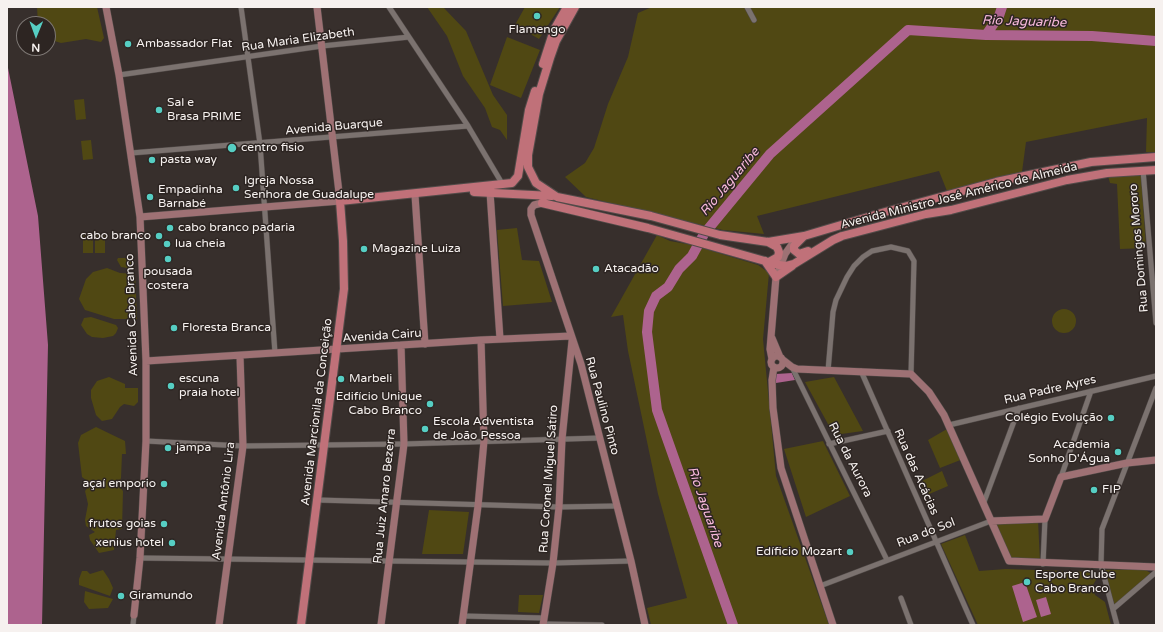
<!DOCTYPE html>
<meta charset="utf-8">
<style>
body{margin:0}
#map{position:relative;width:1163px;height:632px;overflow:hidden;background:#372f2c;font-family:"Varela Round",sans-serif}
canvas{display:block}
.frame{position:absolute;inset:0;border:8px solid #f6f1ef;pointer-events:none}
.north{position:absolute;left:16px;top:16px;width:40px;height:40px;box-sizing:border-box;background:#2d2522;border:1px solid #7d7774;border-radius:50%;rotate:181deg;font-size:11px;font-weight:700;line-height:16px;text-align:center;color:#f6f1ef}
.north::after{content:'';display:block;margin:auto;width:14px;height:18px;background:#56cec3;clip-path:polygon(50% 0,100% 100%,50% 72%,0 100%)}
</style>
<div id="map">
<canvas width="1163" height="632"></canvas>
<div class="frame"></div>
<div class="north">N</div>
</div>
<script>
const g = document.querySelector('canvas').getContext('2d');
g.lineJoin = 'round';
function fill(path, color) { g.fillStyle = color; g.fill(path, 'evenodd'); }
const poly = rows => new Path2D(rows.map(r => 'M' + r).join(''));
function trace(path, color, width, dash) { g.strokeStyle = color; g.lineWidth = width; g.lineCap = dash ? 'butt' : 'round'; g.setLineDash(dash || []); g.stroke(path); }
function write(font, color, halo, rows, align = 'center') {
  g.font = font + ' "Varela Round",sans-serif'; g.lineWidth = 3; g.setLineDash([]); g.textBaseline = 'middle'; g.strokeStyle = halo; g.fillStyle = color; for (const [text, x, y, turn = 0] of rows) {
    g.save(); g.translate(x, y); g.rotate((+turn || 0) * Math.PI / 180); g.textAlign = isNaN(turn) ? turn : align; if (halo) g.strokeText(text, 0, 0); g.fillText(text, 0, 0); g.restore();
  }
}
const green = poly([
 [37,7,97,7,104,38,101,42,86,39,61,43,48,39,48,24,38,24],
 [427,7,443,7,466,31,493,95,507,115,507,140,500,130,492,127,485,108,463,76,447,36],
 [525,7,560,7,539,39,515,25],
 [652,7,1156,7,1156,152,1146,152,1147,118,1026,142,1022,172,947,191,939,171,757,216,764,234,723,230,586,197,565,177,585,163,594,148,608,104,628,57,638,13],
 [507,37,540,50,521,98,490,85],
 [84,99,86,119,76,120,74,100],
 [91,140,93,159,83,160,81,141],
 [1141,173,1146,248,1120,249,1117,184,1110,183,1108,176],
 [517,228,522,260,539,261,552,302,503,306,497,230],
 [83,233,93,233,93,253,83,253],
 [95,233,105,233,105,253,95,253],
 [657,235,670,241,692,245,758,265,769,273,763,339,776,476,829,625,651,625,647,608,687,598,658,494,628,351,623,315,611,317],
 [118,258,134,258,134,269,121,267,117,260],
 [107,268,120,273,135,274,137,319,114,319,85,310,79,299,86,279,93,272],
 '1052 321a12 12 0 1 1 24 0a12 12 0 1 1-24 0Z',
 [91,317,116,325,118,328,116,333,113,336,103,338,92,337,87,334,81,325,84,318],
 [109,377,125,384,125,388,138,388,138,402,134,406,124,404,120,407,112,419,102,421,96,415,91,398,91,390,97,381],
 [834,377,863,431,834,435,805,382],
 [96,427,125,441,126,454,122,454,121,478,118,485,123,491,122,529,116,530,114,550,99,553,90,540,89,535,95,532,86,526,85,520,88,504,85,491,91,484,82,477,78,443,81,435],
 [947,429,963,459,940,468,928,440],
 [823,441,850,496,806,517,784,449],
 [942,471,948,486,927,495,920,482],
 [429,510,469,512,463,554,422,554],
 [1038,520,1040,562,1011,561,995,522],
 [965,535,979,571,1006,569,1094,572,1097,578,1093,585,1095,595,1105,602,1111,625,978,625,941,544],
 [1144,569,1152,574,1115,606,1103,570],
 [103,570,109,579,113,588,110,596,79,585,79,579,82,571,87,571,90,574],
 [85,591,113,599,108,608,89,609,84,602],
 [519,595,543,595,539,613,518,612]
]);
const water = poly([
 [7,63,38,216,48,345,42,625,7,625],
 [792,373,795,380,776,383,776,374],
 [1025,582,1037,617,1023,622,1012,586],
 [1046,597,1051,614,1041,617,1036,600]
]);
const river = poly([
 [986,35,999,16,1002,7],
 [733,625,657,410,647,332,649,311,656,296,668,287,679,269,692,256,704,234,770,154,908,30,986,35,1092,36,1156,41]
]);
const street = poly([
 [241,7,260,144,275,353],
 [389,7,468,126,503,185],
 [747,7,754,20],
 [119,75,322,46,409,37],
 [131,153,468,126],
 [1143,170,1156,323],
 [792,367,887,560],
 [828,371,833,312,836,300,847,277,854,266,863,257,872,251,891,247,908,251,914,261,911,374],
 [861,371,973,625],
 [402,398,411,398],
 [949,425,1156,376],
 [146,441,243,446,404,444,600,438],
 [829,444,888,431],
 [1061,477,1091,391],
 [318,500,559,507,617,506],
 [984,502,1019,408],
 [140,558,553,563,631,561],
 [1043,564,1045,519],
 [820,586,991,521],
 [901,598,911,625],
 [1113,609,1156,572],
 [463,616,544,618],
 [543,624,602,625],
 [133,625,134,615],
 [1117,625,1101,565,1102,529,1156,388]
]);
const secondary = poly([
 [106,7,119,75,140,217,146,361,146,441,140,558,134,615],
 [490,192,500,339],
 [415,195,425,344],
 [542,203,534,205,531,209,531,215,581,364,631,561,645,625],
 [140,217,340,201,317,7],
 [772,338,780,357],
 '771 362a6 6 0 1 1 12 0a6 6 0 1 1-12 0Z',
 [772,359,770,349,776,277,785,254,795,240],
 [783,360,792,367,797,369,911,374,929,392,944,415,1009,561,1156,567],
 [146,361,481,340,571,336],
 [774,367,772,380,773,408,781,468,833,625],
 [991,521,1045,519,1061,477,1127,463,1156,460],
 [219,625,243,446,240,356],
 [381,625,404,444,401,345],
 [462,625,478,506,484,441,481,340],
 [543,625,553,563,559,507,562,439,572,341]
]);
const primary = poly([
 [575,7,556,41,550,58,539,94,528,155,528,167,536,183,557,197,651,216,720,235,768,242,804,236,885,212,996,182,1091,162,1156,157],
 [543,64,554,30,567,7],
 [474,192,552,196],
 [542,203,648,228,779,265,786,266,794,264,833,240,842,236,926,214,951,210,1067,180,1107,173,1156,170],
 [803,237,794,246,794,250,799,254,808,251],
 [768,242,777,247,779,252,778,257,769,262],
 [765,261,776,277,792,266],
 [301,625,344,289,343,241,340,201,512,183,518,176,529,110,535,91]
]);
const markers = [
 [537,16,4,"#56cec3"],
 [128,44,4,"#56cec3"],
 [159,110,4,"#56cec3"],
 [232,148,5,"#56cec3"],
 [152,160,4,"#56cec3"],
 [236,188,4,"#56cec3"],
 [150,197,4,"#56cec3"],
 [170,228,4,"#56cec3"],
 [159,236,4,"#56cec3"],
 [167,244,4,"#56cec3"],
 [364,249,4,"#56cec3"],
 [168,259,4,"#56cec3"],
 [596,269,4,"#56cec3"],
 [174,328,4,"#56cec3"],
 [341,379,4,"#56cec3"],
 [171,386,4,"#56cec3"],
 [430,404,4,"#56cec3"],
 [1111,418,4,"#56cec3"],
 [425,429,4,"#56cec3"],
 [168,448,4,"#56cec3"],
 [1118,452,4,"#56cec3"],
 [164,484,4,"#56cec3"],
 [1094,490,4,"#56cec3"],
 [164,524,4,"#56cec3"],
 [172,543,4,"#56cec3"],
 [850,552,4,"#56cec3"],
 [1027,582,4,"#56cec3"],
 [121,596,4,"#56cec3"]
];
const poiNames = [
 ["Flamengo",537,30,"center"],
 ["Ambassador Flat",136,44],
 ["Sal e",167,103],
 ["Brasa PRIME",167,117],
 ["centro fisio",241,148],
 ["pasta way",160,160],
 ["Igreja Nossa",244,181],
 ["Senhora de Guadalupe",244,195],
 ["Empadinha",158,190],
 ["Barnabé",158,204],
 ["cabo branco padaria",178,228],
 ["cabo branco",151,236,"right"],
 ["lua cheia",175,244],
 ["Magazine Luiza",372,249],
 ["Atacadão",604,269],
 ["pousada",168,272,"center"],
 ["costera",168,286,"center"],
 ["Floresta Branca",182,328],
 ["escuna",179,379],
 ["praia hotel",179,393],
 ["Marbeli",349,379],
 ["Edifício Unique",422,397,"right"],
 ["Cabo Branco",422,411,"right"],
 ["Colégio Evolução",1103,418,"right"],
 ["Escola Adventista",433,422],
 ["de João Pessoa",433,436],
 ["Academia",1110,445,"right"],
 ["Sonho D'Água",1110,459,"right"],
 ["jampa",176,448],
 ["açaí emporio",156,484,"right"],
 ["FIP",1102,490],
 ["frutos goias",156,524,"right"],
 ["xenius hotel",164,543,"right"],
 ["Edíficio Mozart",842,552,"right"],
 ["Esporte Clube",1035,575],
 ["Cabo Branco",1035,589],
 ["Giramundo",129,596]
];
const streetNames = [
 ["Rua Maria Elizabeth",298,40,-8],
 ["Avenida Buarque",334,127,-5],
 ["Avenida Ministro José Américo de Almeida",959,196,-14],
 ["Rua Domingos Mororo",1139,248,-95],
 ["Avenida Cabo Branco",132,315,-92],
 ["Avenida Cairu",382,336,-4],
 ["Rua Padre Ayres",1050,390,-13],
 ["Rua Paulino Pinto",602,406,75],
 ["Avenida Marcionila da Conceição",317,412,-83],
 ["Rua da Aurora",850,460,63],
 ["Rua das Acácias",916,472,66],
 ["Rua Coronel Miguel Sátiro",549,479,-86],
 ["Rua Juiz Amaro Bezerra",385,496,-84],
 ["Avenida Antônio Lira",224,501,-83],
 ["Rua do Sol",926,533,-21]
];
const waterNames = [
 ["Rio Jaguaribe",1024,22,2],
 ["Rio Jaguaribe",730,182,-50],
 ["Rio Jaguaribe",705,507,71]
];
fill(green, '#504813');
fill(water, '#ad638e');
trace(river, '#ad638e', 10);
trace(street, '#524b49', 6);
trace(secondary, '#524b49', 8);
trace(primary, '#524b49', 10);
trace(street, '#7b726f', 5);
trace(secondary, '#9e7174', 7);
trace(primary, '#c07179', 8);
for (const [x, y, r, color] of markers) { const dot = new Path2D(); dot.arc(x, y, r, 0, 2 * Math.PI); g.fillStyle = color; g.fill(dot); trace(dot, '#2d2522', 1.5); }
write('12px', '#f6f1ef', '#2d2522', poiNames, 'left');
write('12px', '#f6f1ef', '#2d2522', streetNames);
write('italic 13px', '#f8b9db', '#2d2522', waterNames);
</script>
